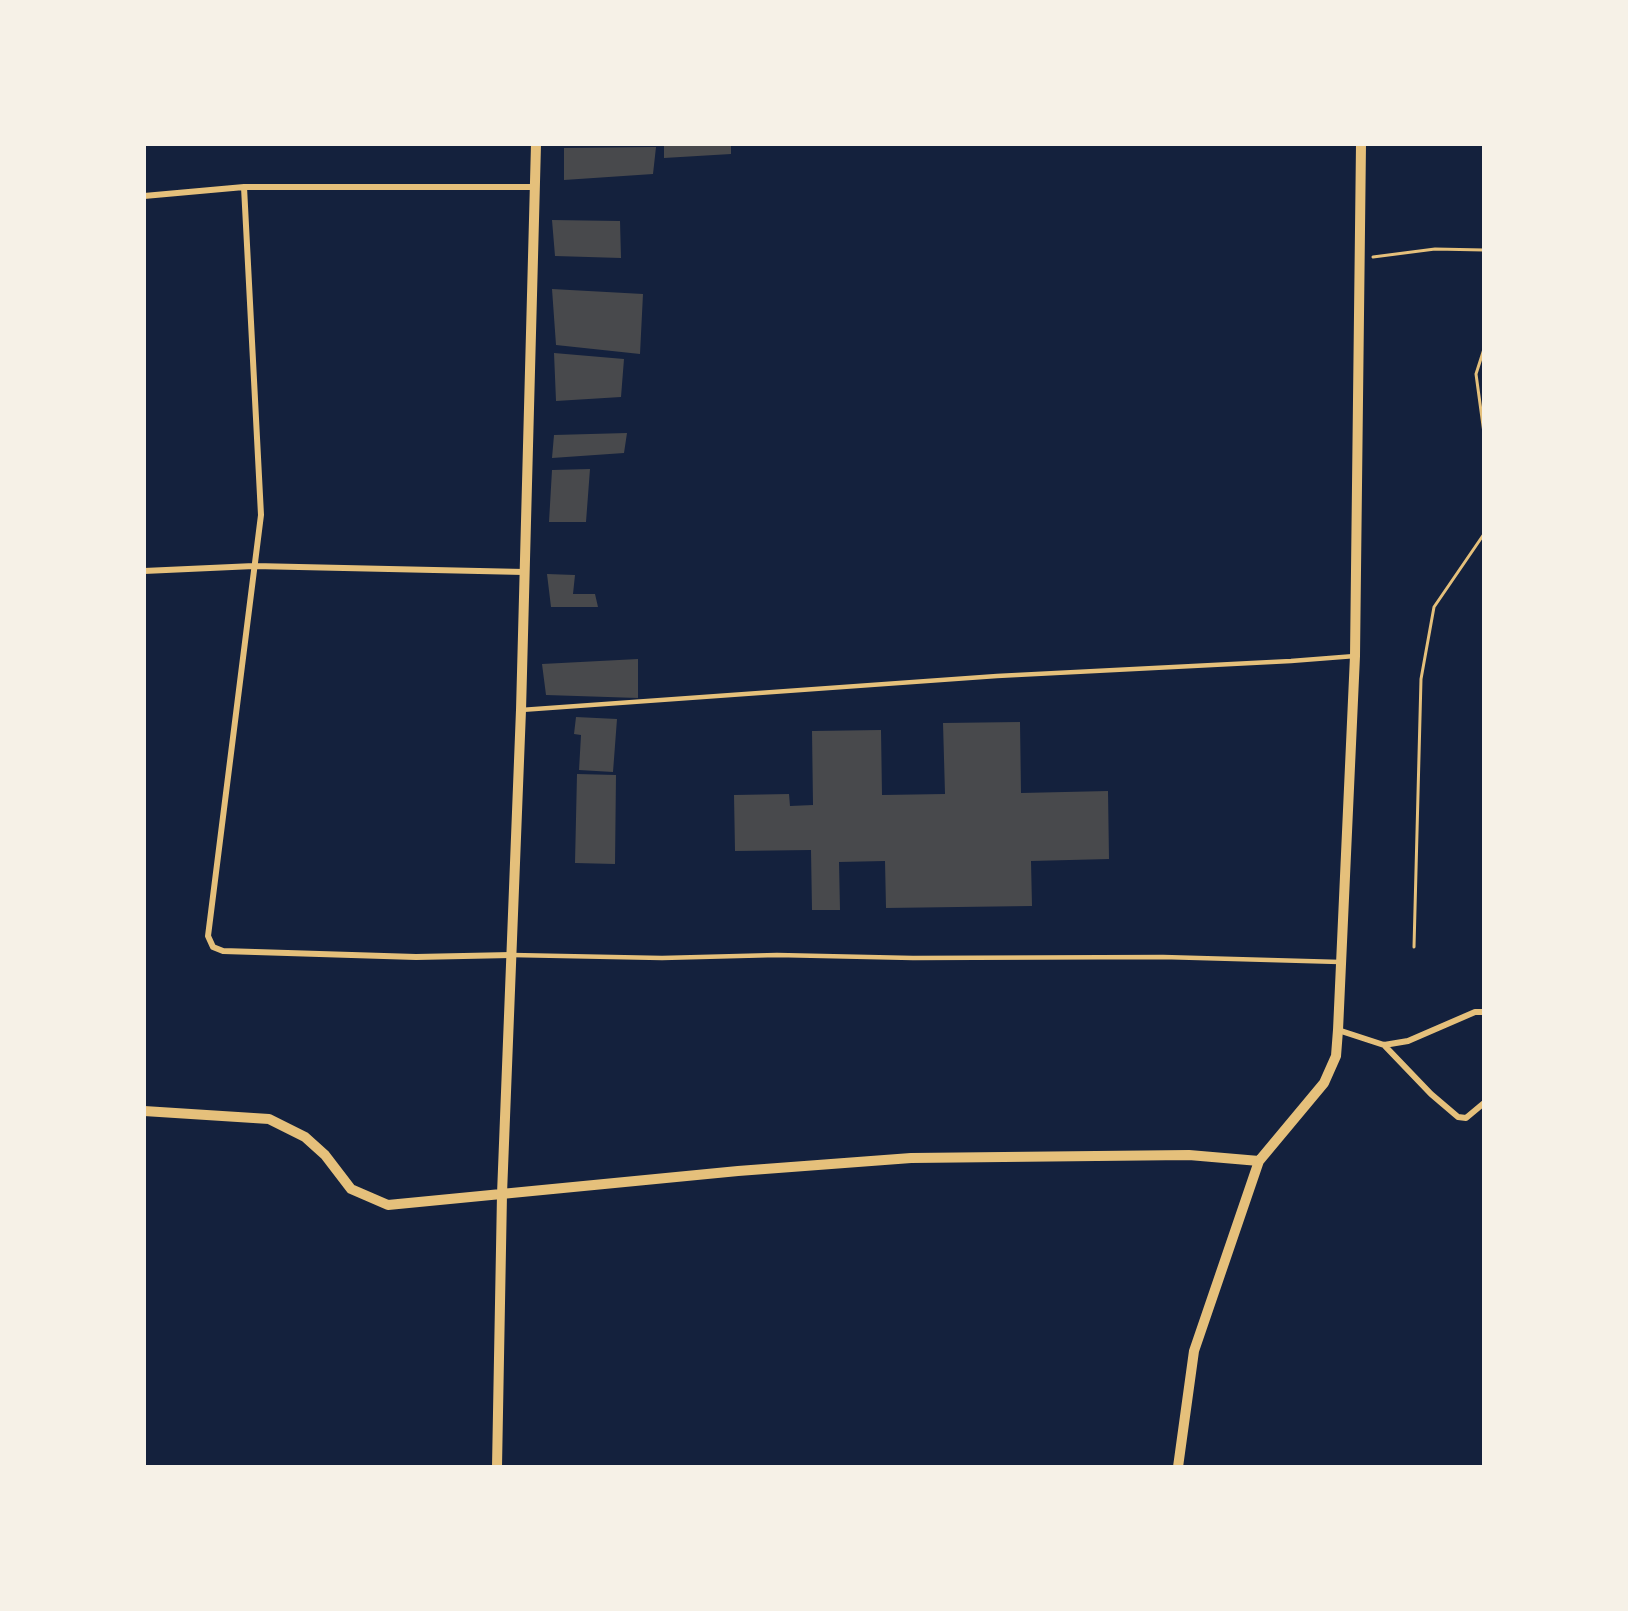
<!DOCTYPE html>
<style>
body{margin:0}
#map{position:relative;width:1628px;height:1611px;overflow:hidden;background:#14213d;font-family:"Source Serif 4",serif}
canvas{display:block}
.frame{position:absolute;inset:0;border:146px solid #f6f1e7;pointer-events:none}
</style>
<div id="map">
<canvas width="1628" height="1611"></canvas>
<div class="frame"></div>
</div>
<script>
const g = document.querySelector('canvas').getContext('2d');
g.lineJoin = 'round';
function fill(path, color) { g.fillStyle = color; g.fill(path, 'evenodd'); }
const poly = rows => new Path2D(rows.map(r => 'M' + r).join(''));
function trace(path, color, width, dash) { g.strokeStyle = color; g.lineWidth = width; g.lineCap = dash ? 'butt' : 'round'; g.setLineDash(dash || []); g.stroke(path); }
const building = poly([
 [664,144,731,144,731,154,664,158],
 [656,147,653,174,564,180,564,148],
 [552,220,620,221,621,258,555,256],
 [552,289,643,294,640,354,556,345],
 [554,353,624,359,621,397,556,401],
 [627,433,624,453,552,458,554,435],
 [590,469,586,522,549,522,552,470],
 [547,574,575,575,573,594,595,594,598,607,551,607],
 [638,659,638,698,546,695,542,664],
 [576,717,617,719,613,772,579,770,581,735,574,734],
 [1020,722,1021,793,1108,791,1109,859,1031,861,1032,906,886,908,885,861,839,862,840,910,812,910,811,850,735,851,734,795,789,794,790,806,813,805,812,731,881,730,882,795,945,794,943,723],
 [577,774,616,775,615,864,575,863]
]);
const path = poly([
 [1373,257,1435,249,1484,250],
 [1484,349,1476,374,1484,433],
 [1414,947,1421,679,1434,607,1484,534]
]);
const service = poly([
 [521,710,997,676,1291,661,1355,656],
 [512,955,662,958,777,955,913,958,1163,957,1340,962]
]);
const minor = poly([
 [244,187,261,515,208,936,213,947,223,951,416,957,511,955],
 [144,196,244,187,535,187],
 [144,571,254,566,524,572],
 [1338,1030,1384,1045,1408,1041,1475,1012,1484,1012],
 [1384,1045,1431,1094,1458,1117,1466,1118,1484,1103]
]);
const tertiary = poly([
 [144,1111,269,1119,305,1137,325,1155,351,1189,388,1205,738,1171,911,1158,1189,1155,1259,1161],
 [497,1467,502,1194,521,710,536,144],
 [1178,1467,1194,1351,1259,1161,1324,1083,1336,1056,1338,1030,1355,656,1361,144]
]);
fill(building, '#48494c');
trace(path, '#e5c07b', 3);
trace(service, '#e5c07b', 4.5);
trace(minor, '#e5c07b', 6);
trace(tertiary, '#e5c07b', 10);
</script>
